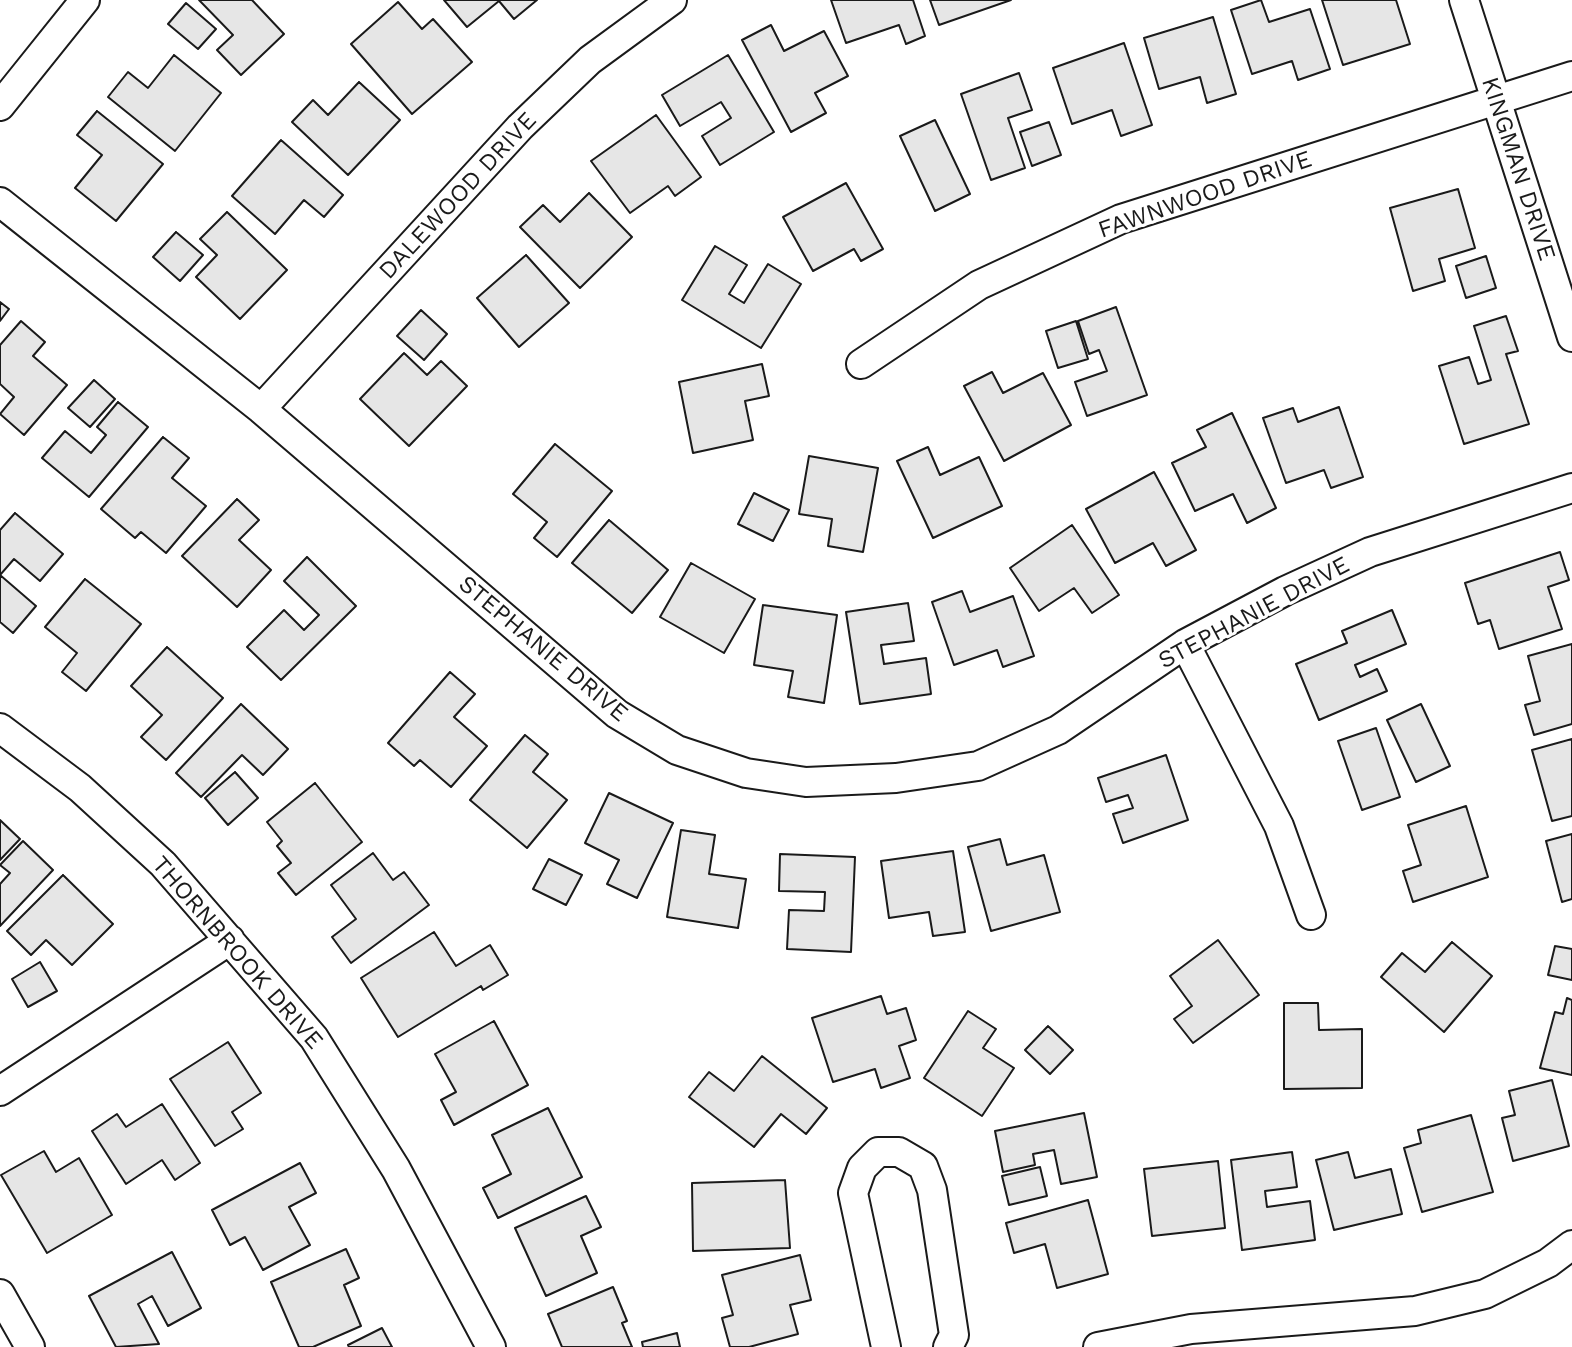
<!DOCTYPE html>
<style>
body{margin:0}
canvas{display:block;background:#fff}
</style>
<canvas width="1572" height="1347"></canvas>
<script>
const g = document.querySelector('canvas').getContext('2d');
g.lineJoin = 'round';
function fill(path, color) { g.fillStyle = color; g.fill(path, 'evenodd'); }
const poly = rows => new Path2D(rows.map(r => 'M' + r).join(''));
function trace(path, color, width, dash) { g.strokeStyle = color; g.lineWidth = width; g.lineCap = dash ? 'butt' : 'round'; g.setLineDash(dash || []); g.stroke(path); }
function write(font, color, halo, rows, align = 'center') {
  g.font = font + ' "Work Sans",sans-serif'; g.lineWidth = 6; g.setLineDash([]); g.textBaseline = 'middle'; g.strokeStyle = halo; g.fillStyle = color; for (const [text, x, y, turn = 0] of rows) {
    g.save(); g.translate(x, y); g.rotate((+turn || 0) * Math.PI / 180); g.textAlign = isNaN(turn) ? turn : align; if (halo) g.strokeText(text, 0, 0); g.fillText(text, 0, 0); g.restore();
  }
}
const building = poly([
 [199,0,252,0,284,34,241,75,217,50,233,35,199,0],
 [444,0,537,0,514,19,499,1,467,27,444,0],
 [831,0,913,0,925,36,906,44,899,25,846,43,831,0],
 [930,0,1011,0,939,25,930,0],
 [1261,0,1269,22,1310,9,1330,69,1298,80,1292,61,1252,74,1231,10,1261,0],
 [1322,0,1396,0,1410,44,1343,65,1322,0],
 [398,2,422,29,433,19,472,62,412,114,351,44,398,2],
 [186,3,216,29,198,49,168,24,186,3],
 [1213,17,1236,94,1207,103,1200,77,1159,89,1144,38,1213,17],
 [771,25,784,51,824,31,848,76,815,93,826,113,791,132,742,40,771,25],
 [1124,43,1152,125,1121,136,1112,110,1072,124,1053,68,1124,43],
 [174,55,221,93,175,151,108,97,128,72,148,88,174,55],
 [728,55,774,132,720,165,702,136,731,118,721,102,680,126,662,95,728,55],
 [1019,73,1032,110,1008,118,1025,168,991,180,961,94,1019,73],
 [359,82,400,120,348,175,292,122,313,100,328,115,359,82],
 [97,111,163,164,116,221,75,188,102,155,77,135,97,111],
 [656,115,701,177,675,196,668,186,630,213,591,161,656,115],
 [935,120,970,194,935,211,900,136,935,120],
 [1049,122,1061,155,1032,166,1020,132,1049,122],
 [281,140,343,195,324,217,304,200,275,234,232,196,281,140],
 [846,183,883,249,861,261,854,249,813,271,783,217,846,183],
 [1458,189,1475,248,1439,259,1445,281,1413,291,1390,208,1458,189],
 [589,193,632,237,580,288,520,227,543,205,560,222,589,193],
 [227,212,287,270,240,319,196,277,217,255,200,239,227,212],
 [176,232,203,255,180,281,153,257,176,232],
 [715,246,747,265,729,294,744,303,768,264,801,284,761,348,682,300,715,246],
 [526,255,569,303,519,347,477,298,526,255],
 [1486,256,1496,288,1466,298,1456,266,1486,256],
 [0,302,9,309,0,321,0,302],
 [1116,307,1147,395,1087,416,1075,382,1107,371,1099,350,1089,354,1078,321,1116,307],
 [421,310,447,334,424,360,397,336,421,310],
 [1506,316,1518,351,1506,354,1529,424,1464,444,1439,366,1469,357,1478,384,1491,380,1474,326,1506,316],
 [21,321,45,342,33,356,67,385,24,435,0,414,14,397,0,384,0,345,21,321],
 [1076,321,1088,359,1058,368,1046,331,1076,321],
 [404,353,427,375,441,361,467,386,409,446,360,399,404,353],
 [762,364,769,396,745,401,753,440,693,453,679,382,762,364],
 [992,372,1003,393,1043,373,1071,425,1004,461,964,386,992,372],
 [94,380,115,399,90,427,68,408,94,380],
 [118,402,148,427,89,497,42,458,65,431,91,453,106,435,97,427,118,402],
 [1339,407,1363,477,1331,488,1324,470,1286,483,1263,418,1293,408,1298,422,1339,407],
 [1232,413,1276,508,1247,523,1233,494,1195,511,1172,463,1206,447,1197,430,1232,413],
 [163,437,189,458,172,478,206,506,166,553,141,532,135,538,101,509,163,437],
 [555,444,612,491,557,557,534,538,547,522,513,494,555,444],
 [928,447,940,475,979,457,1002,506,933,538,897,461,928,447],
 [809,456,878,468,863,552,828,546,832,519,799,514,809,456],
 [1154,472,1196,550,1166,566,1153,543,1115,563,1086,509,1154,472],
 [754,493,789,510,773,541,738,524,754,493],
 [237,499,259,520,239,540,271,570,237,607,182,556,237,499],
 [15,513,63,554,40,581,14,559,0,575,36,606,13,633,0,622,0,530,15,513],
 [609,520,668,570,632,613,572,563,609,520],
 [1072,525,1119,595,1092,613,1074,588,1039,611,1010,568,1072,525],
 [1560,552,1569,580,1548,587,1562,629,1499,649,1490,620,1478,624,1465,583,1560,552],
 [307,557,356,606,281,680,247,647,284,610,304,630,319,615,284,581,307,557],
 [691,563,755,599,724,653,660,617,691,563],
 [85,579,141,624,86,691,62,672,77,653,45,627,85,579],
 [962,591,970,612,1013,596,1034,656,1003,667,997,650,954,665,932,602,962,591],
 [908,603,914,641,881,645,884,664,926,658,931,694,860,704,846,612,908,603],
 [763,605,837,615,824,703,788,697,793,671,754,665,763,605],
 [1392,610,1406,644,1355,665,1360,677,1377,669,1387,691,1319,720,1296,664,1347,643,1342,631,1392,610],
 [1572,644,1572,724,1534,735,1525,705,1540,701,1528,656,1572,644],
 [167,647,223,698,166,760,141,737,162,715,131,686,167,647],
 [450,672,475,694,454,717,487,746,451,787,420,760,414,766,388,743,450,672],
 [241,704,288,749,263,775,242,755,201,797,176,773,241,704],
 [1421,704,1450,766,1416,782,1387,720,1421,704],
 [1376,728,1400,797,1362,810,1338,741,1376,728],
 [525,735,548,754,533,772,567,800,527,848,470,800,525,735],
 [1572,739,1572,816,1552,821,1532,750,1572,739],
 [1166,755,1188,820,1123,843,1113,814,1133,808,1128,795,1106,802,1098,778,1166,755],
 [235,772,258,798,228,825,205,798,235,772],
 [315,783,362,842,296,895,278,873,291,863,277,846,282,841,267,822,315,783],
 [609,793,673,823,637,898,607,884,619,860,585,843,609,793],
 [1466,806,1488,877,1413,902,1403,871,1421,865,1408,825,1466,806],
 [0,820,20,839,0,860,0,820],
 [681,830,715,835,709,874,746,879,738,928,667,917,681,830],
 [1572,834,1572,899,1562,902,1546,841,1572,834],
 [1000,839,1007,865,1044,855,1060,912,991,931,968,847,1000,839],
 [23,841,53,870,0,926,0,884,10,873,0,865,23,841],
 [953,851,965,932,933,936,929,912,889,918,881,861,953,851],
 [373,853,393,880,404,872,429,905,351,963,332,937,356,919,331,885,373,853],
 [780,854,855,857,851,952,787,949,789,910,824,911,825,892,779,891,780,854],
 [549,859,582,875,566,905,533,889,549,859],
 [63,875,113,924,72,965,46,940,31,955,7,931,63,875],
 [434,932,456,966,490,945,508,975,483,990,481,986,398,1037,361,978,434,932],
 [1218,940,1259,995,1193,1043,1174,1019,1192,1006,1170,976,1218,940],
 [1452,942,1492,976,1444,1032,1381,977,1402,953,1425,972,1452,942],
 [1555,946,1572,949,1572,980,1548,975,1555,946],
 [40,962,57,991,28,1007,12,979,40,962],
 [881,996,887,1014,906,1008,916,1040,899,1046,910,1078,881,1088,875,1069,833,1082,812,1018,881,996],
 [1567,998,1572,1000,1572,1075,1540,1068,1555,1012,1563,1014,1567,998],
 [1284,1003,1318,1003,1319,1030,1362,1029,1362,1088,1284,1089,1284,1003],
 [968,1011,996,1029,983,1048,1014,1068,982,1116,924,1078,968,1011],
 [494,1021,528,1085,454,1125,441,1100,456,1092,435,1054,494,1021],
 [1048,1026,1073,1050,1050,1074,1025,1050,1048,1026],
 [228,1042,261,1093,232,1112,243,1129,215,1146,170,1079,228,1042],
 [762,1056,827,1108,806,1134,781,1114,754,1147,689,1097,709,1072,734,1091,762,1056],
 [1552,1080,1569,1146,1513,1161,1502,1118,1515,1115,1509,1091,1552,1080],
 [162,1104,200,1163,175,1180,162,1160,126,1184,92,1131,117,1114,126,1127,162,1104],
 [548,1108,582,1177,498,1218,483,1188,511,1174,492,1135,548,1108],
 [1084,1113,1097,1177,1061,1184,1054,1150,1033,1154,1035,1165,1003,1172,995,1131,1084,1113],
 [1471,1115,1493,1192,1422,1212,1404,1148,1421,1143,1418,1130,1471,1115],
 [44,1151,56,1172,79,1158,112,1215,47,1253,1,1175,44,1151],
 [1292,1152,1297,1187,1265,1191,1267,1207,1310,1201,1315,1240,1242,1250,1231,1160,1292,1152],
 [1348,1152,1355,1178,1391,1169,1402,1214,1334,1230,1316,1160,1348,1152],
 [1218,1161,1225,1228,1152,1236,1144,1169,1218,1161],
 [300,1163,316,1193,289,1207,310,1245,263,1270,245,1237,230,1245,212,1210,300,1163],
 [1040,1167,1047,1196,1009,1205,1002,1176,1040,1167],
 [785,1180,790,1248,693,1251,692,1183,785,1180],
 [586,1196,601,1227,581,1236,597,1273,546,1296,515,1228,586,1196],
 [1088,1200,1108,1274,1057,1288,1045,1244,1014,1253,1006,1223,1088,1200],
 [346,1249,359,1278,344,1285,361,1326,313,1347,299,1347,271,1282,346,1249],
 [172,1252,201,1308,168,1326,152,1296,138,1304,159,1344,116,1347,89,1296,172,1252],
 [800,1255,811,1300,790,1305,798,1334,749,1347,730,1347,722,1318,733,1315,722,1275,800,1255],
 [613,1287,627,1321,622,1323,632,1347,562,1347,548,1314,613,1287],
 [382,1328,392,1347,349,1347,348,1345,382,1328],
 [677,1333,680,1347,643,1347,642,1342,677,1333]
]);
const street = poly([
 [1464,0,1572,337],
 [0,106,85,0],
 [0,202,261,409,617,714,677,750,746,773,806,782,896,778,978,766,1058,730,1185,644,1285,591,1370,552,1572,488],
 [861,364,979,285,1121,219,1572,76],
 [261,409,520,127,590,60,672,0],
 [1185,644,1279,826,1311,915],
 [0,728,80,788,163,864,314,1038,396,1169,491,1347],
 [0,1091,230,940],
 [0,1294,30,1347],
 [886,1347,853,1193,862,1168,878,1152,899,1152,923,1166,932,1190,954,1335,948,1347],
 [1098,1347,1191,1329,1415,1311,1485,1294,1548,1263,1572,1245]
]);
const streetNames = [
 ["KINGMAN DRIVE",1518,169,72],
 ["FAWNWOOD DRIVE",1205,195,-19],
 ["DALEWOOD DRIVE",458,196,-47],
 ["STEPHANIE DRIVE",1254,613,-28],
 ["STEPHANIE DRIVE",543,649,40],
 ["THORNBROOK DRIVE",237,953,49]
];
fill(building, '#e6e6e6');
trace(building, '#1a1a1a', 2);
trace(street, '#1a1a1a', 32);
trace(street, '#fff', 28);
write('24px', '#1a1a1a', '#fff', streetNames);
</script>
